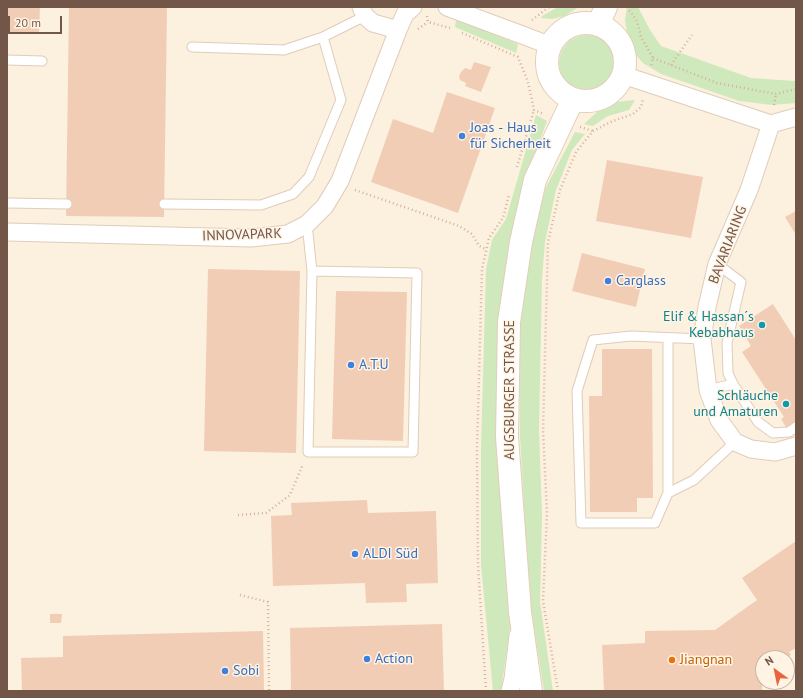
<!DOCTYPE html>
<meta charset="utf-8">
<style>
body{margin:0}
#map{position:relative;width:803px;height:698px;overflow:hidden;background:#fcf0de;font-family:"PT Sans",sans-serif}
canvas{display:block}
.frame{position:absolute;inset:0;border:8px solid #725647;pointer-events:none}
.north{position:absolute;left:755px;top:650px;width:40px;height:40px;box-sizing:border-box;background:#fff4e4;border:1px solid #c7b5a5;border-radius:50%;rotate:327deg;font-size:11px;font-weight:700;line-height:16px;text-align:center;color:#725647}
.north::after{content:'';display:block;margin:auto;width:14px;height:18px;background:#e86541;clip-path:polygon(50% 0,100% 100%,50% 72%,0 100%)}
.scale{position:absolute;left:8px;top:16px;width:54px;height:18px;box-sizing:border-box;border:2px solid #725647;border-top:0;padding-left:5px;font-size:12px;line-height:14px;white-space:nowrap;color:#725647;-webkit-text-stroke:3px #fff4e4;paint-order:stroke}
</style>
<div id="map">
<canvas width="803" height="698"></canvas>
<div class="frame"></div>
<div class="north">N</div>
<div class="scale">20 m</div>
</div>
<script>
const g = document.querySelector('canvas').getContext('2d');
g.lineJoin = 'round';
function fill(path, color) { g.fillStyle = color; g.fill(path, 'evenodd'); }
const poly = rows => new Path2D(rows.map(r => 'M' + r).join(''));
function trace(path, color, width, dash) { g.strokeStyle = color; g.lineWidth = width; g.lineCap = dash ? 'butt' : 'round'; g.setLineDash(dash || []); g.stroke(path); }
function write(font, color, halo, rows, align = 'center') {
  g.font = font + ' "PT Sans",sans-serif'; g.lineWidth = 3; g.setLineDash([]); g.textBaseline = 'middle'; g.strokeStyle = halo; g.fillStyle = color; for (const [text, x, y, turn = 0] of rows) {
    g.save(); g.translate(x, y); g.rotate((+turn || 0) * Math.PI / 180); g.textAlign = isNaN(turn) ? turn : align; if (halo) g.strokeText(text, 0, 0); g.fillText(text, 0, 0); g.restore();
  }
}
const green = poly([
 [558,7,579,7,564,16,552,19,541,18,542,16],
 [627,7,638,7,650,30,661,46,751,78,794,81,796,80,796,103,772,105,739,101,661,74,643,63,635,54,628,37,625,21],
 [456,19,518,44,516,53,455,27],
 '559 63a28 28 0 1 1 56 0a28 28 0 1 1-56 0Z',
 [635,100,629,110,608,116,593,126,584,124,598,111,616,102],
 [536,115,547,121,526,178,512,241,512,613,501,691,493,691,481,565,481,448,486,269,492,240,506,219],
 [575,132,585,134,572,150,556,190,545,242,542,279,539,430,542,515,540,602,553,691,544,691,531,608,525,524,520,436,519,323,529,245,546,187]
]);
const building = poly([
 [7,7,40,7,39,33,7,32],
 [69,7,167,7,164,217,66,216],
 [474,62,491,67,481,92,465,86,466,83,460,80,459,76,461,72,465,68,471,70],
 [447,92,495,108,458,213,371,182,393,119,433,133],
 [607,160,703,177,691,238,596,221],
 [796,211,796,235,785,217],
 [582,253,645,269,636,307,572,291],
 [208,269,300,271,296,453,204,451],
 [336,291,407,292,403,441,332,439],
 [773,304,796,340,796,423,787,429,781,419,784,417,742,352,751,346,739,326],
 [602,349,652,349,653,498,637,498,637,512,590,512,589,396,602,396],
 [367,500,368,513,436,511,438,583,406,584,407,602,366,603,365,583,273,586,271,516,292,515,291,503],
 [796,541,796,648,789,652,791,655,786,658,763,658,762,691,604,691,602,645,645,643,645,631,715,630,757,600,742,578],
 [50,614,62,614,61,623,50,623],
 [442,624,444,691,291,691,290,628],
 [263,631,264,691,22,691,21,658,63,657,63,636]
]);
const path = poly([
 [627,7,637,21,641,37,653,58,651,66],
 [427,16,428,22,450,28],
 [532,20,549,7],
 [418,29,428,22],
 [462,33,518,57,528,82,534,110,544,114],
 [653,58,717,83,776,94,796,89],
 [671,65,692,35],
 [774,105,776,94],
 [580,127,593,131],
 [517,167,534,110],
 [355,190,459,226,472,234,479,246,486,249],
 [238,515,266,513,290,495,303,464],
 [240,595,268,602,269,691],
 [486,691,478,565,477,449,482,269,489,238,503,218,509,195],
 [558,691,543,601,547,514,543,430,548,242,560,190,576,152,593,131,613,121,633,114,641,107,643,99]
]);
const service = poly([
 [192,47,284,50,323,37,365,16],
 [7,60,42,61],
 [7,203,67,204],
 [164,204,261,205,293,194,309,177,341,100,323,37],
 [307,224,312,271,308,452,413,452,417,273,312,271],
 [717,264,741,282,727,343,728,373,733,384,758,422,773,433,789,432,796,427],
 [668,338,668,493,655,523,581,523,577,391,593,340,631,336,702,339],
 [708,390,733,384],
 [668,493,694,480,735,442]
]);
const minor = poly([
 [361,7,365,16,373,23,398,30],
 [447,7,525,36,551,46],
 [623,75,771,124,796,117],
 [771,124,749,190,717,264,707,307,702,339,708,390,719,420,735,442,751,449,775,452,796,446],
 [7,232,251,238,288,234,307,224,325,206,340,181,398,30,405,14,413,7],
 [510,691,513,679,518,636]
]);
const secondary = poly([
 '547 62a39 39 0 1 1 78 0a39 39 0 1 1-78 0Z',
 [598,25,606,7],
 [531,691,520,612,507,437,509,322,521,242,535,180,573,99]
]);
const markers = [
 [462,136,4,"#3f7fe0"],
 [608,281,4,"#3f7fe0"],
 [762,325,4,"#0f9aa8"],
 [351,365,4,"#3f7fe0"],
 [786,404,4,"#0f9aa8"],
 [355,554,4,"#3f7fe0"],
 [367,659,4,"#3f7fe0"],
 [672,660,4,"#e8710a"],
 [225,671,4,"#3f7fe0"]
];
const shopNames = [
 ["Joas - Haus",470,128],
 ["für Sicherheit",470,144],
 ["Carglass",616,281],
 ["A.T.U",359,365],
 ["ALDI Süd",363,554],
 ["Action",375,659],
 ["Sobi",233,671]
];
const streetNames = [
 ["INNOVAPARK",242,235,-2],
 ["BAVARIARING",728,245,-69],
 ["AUGSBURGER STRASSE",510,390,-90]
];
const cultureNames = [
 ["Elif & Hassan´s",754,317],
 ["Kebabhaus",754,333],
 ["Schläuche",778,396],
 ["und Amaturen",778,412]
];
const foodNames = [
 ["Jiangnan",680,660]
];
fill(green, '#cfe9bd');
fill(building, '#f2cdb6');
trace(service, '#e0ccba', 11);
trace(minor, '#e0ccba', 19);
trace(secondary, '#e5cdb8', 24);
trace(path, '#d6b19a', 2.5, [1, 3]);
trace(service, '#fff', 9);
trace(minor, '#fff', 17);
trace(secondary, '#fff', 22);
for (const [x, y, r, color] of markers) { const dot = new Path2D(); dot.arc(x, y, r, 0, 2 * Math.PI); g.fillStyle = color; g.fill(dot); trace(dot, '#fff4e4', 1.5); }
write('14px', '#366cbe', '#fff4e4', shopNames, 'left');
write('14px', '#725647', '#fff4e4', streetNames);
write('14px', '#0d838f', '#fff4e4', cultureNames, 'right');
write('14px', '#c56008', '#fff4e4', foodNames, 'left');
</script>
